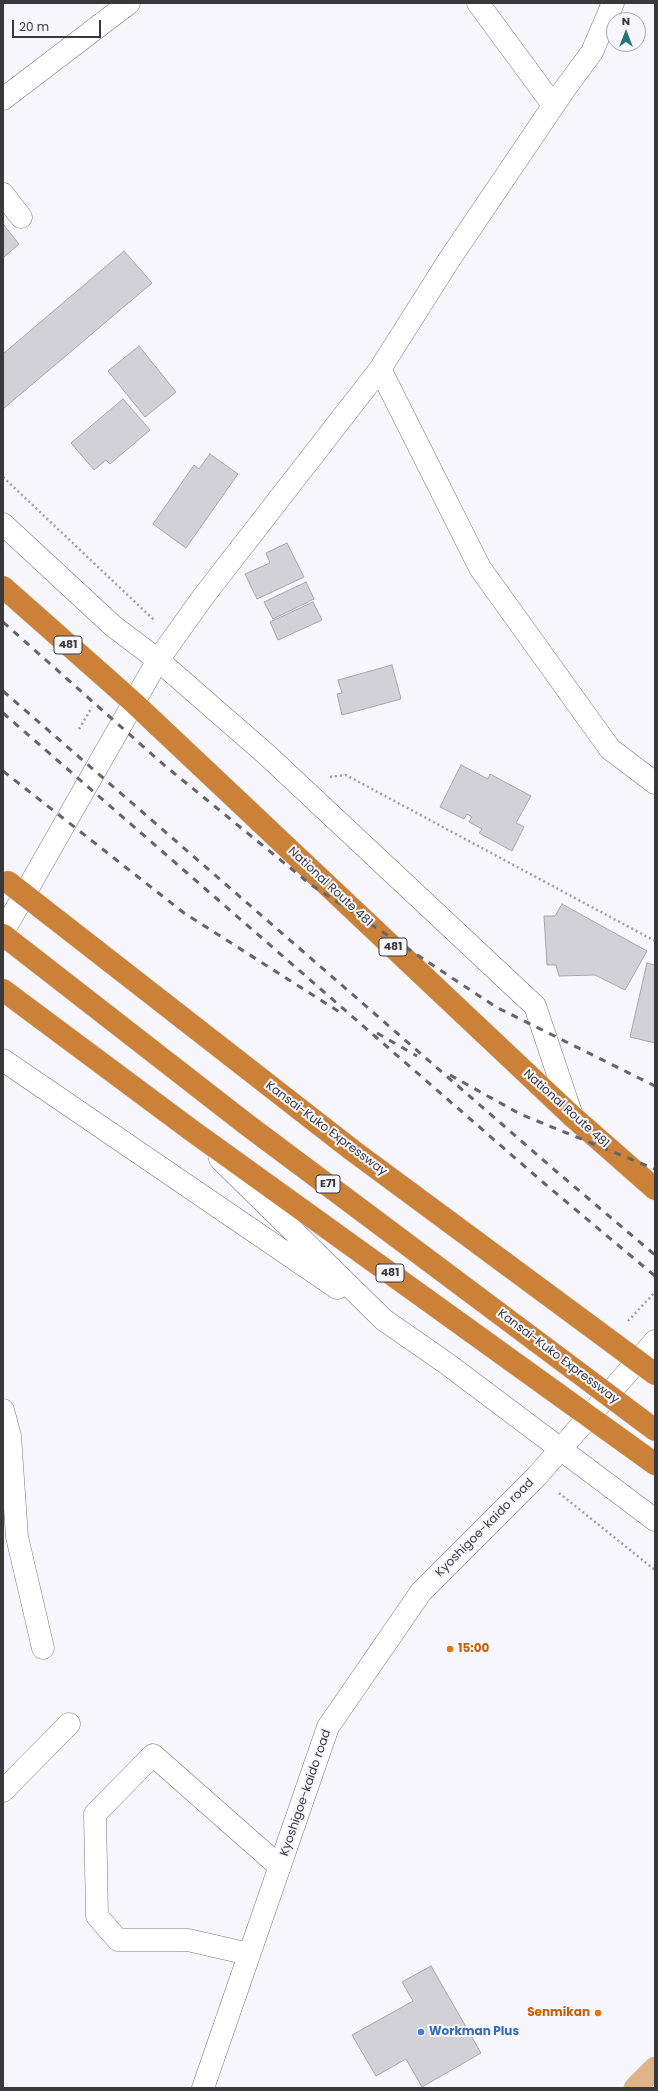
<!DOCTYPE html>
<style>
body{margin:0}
#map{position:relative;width:658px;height:2091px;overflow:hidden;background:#f7f6fd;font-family:Poppins,sans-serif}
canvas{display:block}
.frame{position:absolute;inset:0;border:4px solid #39393c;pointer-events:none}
.north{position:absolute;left:606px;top:12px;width:40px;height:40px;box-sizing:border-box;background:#f7f6fd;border:1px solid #abaab0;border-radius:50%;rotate:0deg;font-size:11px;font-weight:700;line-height:16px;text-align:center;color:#39393c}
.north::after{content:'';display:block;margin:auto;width:14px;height:18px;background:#297376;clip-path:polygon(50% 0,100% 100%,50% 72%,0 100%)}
.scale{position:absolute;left:12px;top:20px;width:89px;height:18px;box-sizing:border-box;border:2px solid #39393c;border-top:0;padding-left:5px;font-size:12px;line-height:14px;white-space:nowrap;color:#39393c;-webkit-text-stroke:3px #f7f6fd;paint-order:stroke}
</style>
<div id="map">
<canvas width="658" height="2091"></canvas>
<div class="frame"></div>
<div class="north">N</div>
<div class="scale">20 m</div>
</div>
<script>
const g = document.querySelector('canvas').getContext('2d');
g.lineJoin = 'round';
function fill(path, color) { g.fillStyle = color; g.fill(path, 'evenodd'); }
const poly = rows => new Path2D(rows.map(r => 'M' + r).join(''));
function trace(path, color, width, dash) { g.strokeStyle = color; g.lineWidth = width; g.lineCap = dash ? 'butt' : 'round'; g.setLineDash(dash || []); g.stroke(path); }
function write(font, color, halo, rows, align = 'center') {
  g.font = font + ' Poppins,sans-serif'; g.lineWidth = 4; g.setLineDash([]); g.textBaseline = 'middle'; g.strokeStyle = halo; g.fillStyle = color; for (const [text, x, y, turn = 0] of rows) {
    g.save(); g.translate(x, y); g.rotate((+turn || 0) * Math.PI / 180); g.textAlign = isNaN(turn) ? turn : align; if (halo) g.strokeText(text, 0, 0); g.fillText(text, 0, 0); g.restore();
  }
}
const building = poly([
 [3,224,19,244,3,258,3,224],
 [124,251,152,283,3,409,3,354,124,251],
 [139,346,176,392,145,417,108,371,139,346],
 [123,399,150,430,110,464,106,460,94,470,71,443,123,399],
 [210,454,238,474,186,548,153,524,194,465,199,469,210,454],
 [287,543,304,577,257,599,245,574,270,563,266,553,287,543],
 [306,582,314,599,273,619,264,602,306,582],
 [313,602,322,620,278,640,270,622,313,602],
 [392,665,401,699,342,715,337,694,342,693,338,680,392,665],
 [461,765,488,779,490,774,531,796,516,823,524,827,512,851,479,833,482,829,469,822,472,817,467,814,464,819,440,807,461,765],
 [562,904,647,951,625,990,595,975,559,976,556,965,547,965,544,916,555,916,562,904],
 [647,963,655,965,655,1043,630,1037,647,963],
 [431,1966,481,2053,422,2087,406,2059,376,2076,352,2035,413,2001,402,1982,431,1966]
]);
const path = poly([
 [3,477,154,620],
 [79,729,92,707],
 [330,777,346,775,655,941],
 [628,1321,655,1292],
 [559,1493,655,1570]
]);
const minor = poly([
 [478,3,553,105],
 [3,99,129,3],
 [3,194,21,217],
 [380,369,480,568,610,749,655,783],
 [3,524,113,626,158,660,267,755,535,1006,572,1116],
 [3,932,158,660,203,597,380,369,449,260,564,90,592,52,613,3],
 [3,1060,337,1288],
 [220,1159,384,1320,446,1363,655,1520],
 [3,1410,10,1436,17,1537,43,1648],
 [3,1791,69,1724],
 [249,1954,188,1940,118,1940,97,1916,95,1814,153,1755,280,1867],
 [203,2088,328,1727,421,1592,537,1476,655,1341]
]);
const major = poly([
 [635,2088,655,2068]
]);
const highway = poly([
 [3,587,133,702,572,1116,655,1189],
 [3,990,191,1130,655,1464]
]);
const rail = poly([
 [3,622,164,765,310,884,496,1007,655,1086],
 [3,691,557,1172,655,1255],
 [3,713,545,1184,655,1276],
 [3,771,184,913,341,1013],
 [377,1033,417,1056],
 [450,1075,520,1114,655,1169]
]);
const highwayBridge = poly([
 [8,882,352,1150,655,1374],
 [3,935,246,1124,655,1430]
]);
const markers = [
 [450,1649,4,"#e8710a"],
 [598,2013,4,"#e8710a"],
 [421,2032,4,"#3f7fe0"]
];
const shields = [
 [68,645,28],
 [393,947,28],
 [328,1184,24],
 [390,1273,28]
];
const shieldNames = [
 ["481",68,645],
 ["481",393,947],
 ["E71",328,1184],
 ["481",390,1273]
];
const streetNames = [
 ["National Route 481",330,887,43],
 ["National Route 481",566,1109,42],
 ["Kansai-Kuko Expressway",326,1129,37],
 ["Kansai-Kuko Expressway",558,1357,37],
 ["Kyoshigoe-kaido road",485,1528,-45],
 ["Kyoshigoe-kaido road",306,1793,-71]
];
const foodNames = [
 ["15:00",458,1649],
 ["Senmikan",590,2013,"right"]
];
const shopNames = [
 ["Workman Plus",429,2032]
];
fill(building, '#d2d1d8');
trace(building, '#a7a5ac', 1);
trace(minor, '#78777d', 23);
trace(major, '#d3d3d4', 23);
trace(highway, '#d3d3d4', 23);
trace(path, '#9f9fa4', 2.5, [2, 3]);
trace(minor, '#fff', 22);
trace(major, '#e0b488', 22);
trace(highway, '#cb8238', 22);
trace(rail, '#656569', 3, [7, 7]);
trace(highwayBridge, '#d3d3d4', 23, []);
trace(highwayBridge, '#cb8238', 22);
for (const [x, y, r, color] of markers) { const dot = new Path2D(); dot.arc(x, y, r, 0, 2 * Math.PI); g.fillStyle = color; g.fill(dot); trace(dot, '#f7f6fd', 1.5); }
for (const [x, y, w] of shields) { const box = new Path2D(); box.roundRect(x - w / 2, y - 9, w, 18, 3); g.fillStyle = '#f7f6fd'; g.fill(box); trace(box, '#39393c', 1); }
write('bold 11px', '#39393c', null, shieldNames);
write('12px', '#39393c', '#f7f6fd', streetNames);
write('bold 12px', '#c56008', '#f7f6fd', foodNames, 'left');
write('bold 12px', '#366cbe', '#f7f6fd', shopNames, 'left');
</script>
